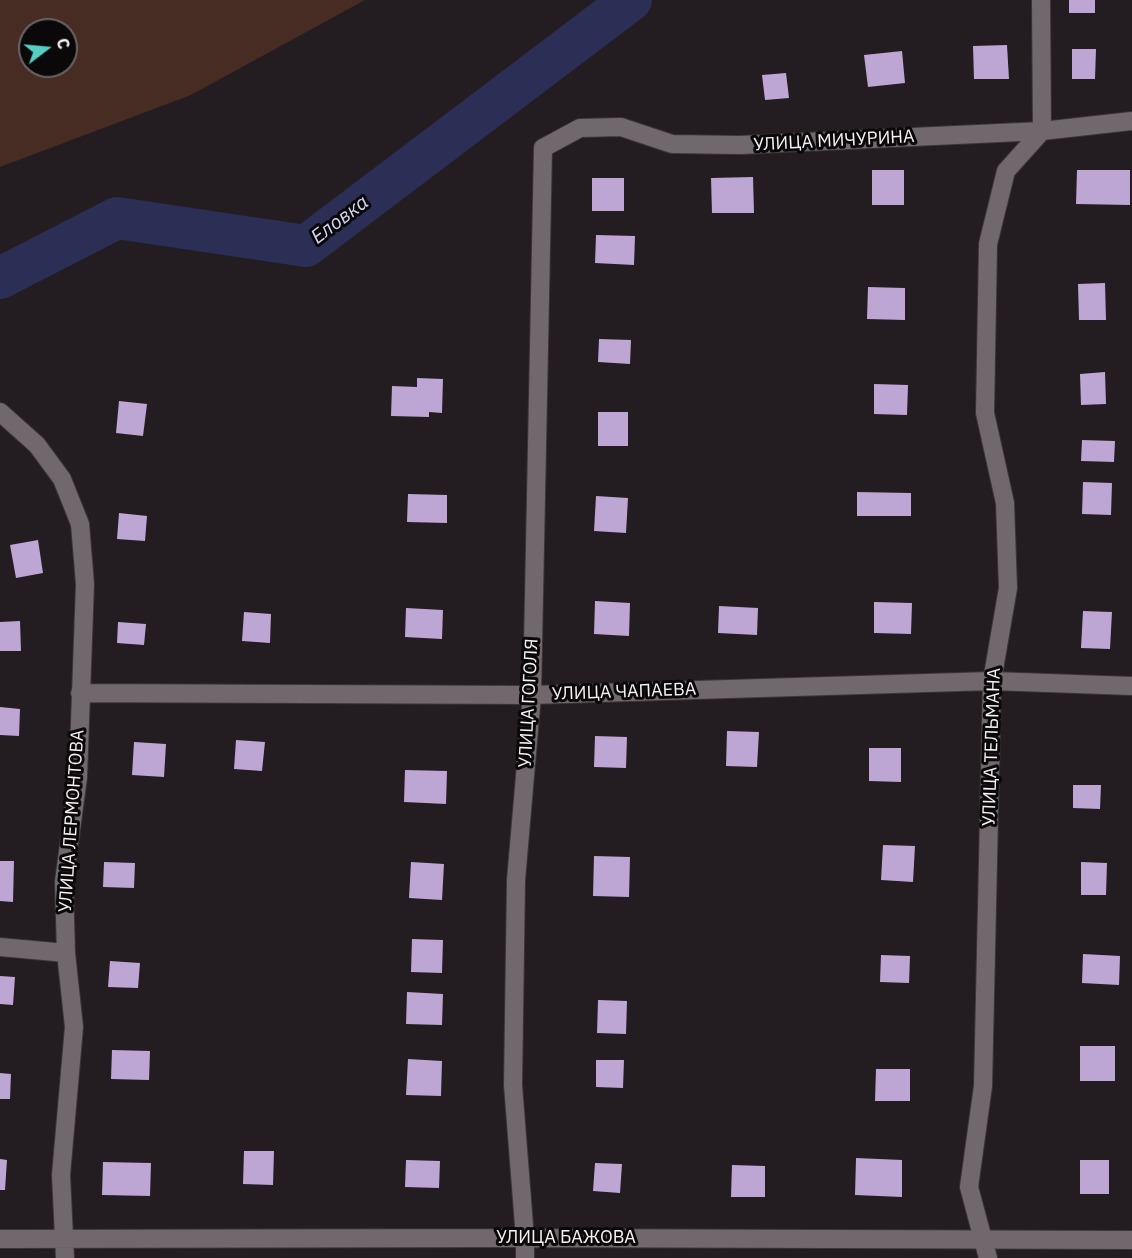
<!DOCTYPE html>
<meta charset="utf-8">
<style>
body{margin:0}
#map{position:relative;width:1132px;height:1258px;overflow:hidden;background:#231c21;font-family:"IBM Plex Sans",sans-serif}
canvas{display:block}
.north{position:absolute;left:18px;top:18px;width:60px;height:60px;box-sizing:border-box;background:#0b0809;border:2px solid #696567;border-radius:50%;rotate:74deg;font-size:16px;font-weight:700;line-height:24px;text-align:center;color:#f6f1f4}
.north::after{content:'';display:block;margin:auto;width:21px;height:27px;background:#56cec3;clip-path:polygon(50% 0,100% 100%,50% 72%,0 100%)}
</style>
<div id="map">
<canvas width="1132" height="1258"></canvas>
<div class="north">С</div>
</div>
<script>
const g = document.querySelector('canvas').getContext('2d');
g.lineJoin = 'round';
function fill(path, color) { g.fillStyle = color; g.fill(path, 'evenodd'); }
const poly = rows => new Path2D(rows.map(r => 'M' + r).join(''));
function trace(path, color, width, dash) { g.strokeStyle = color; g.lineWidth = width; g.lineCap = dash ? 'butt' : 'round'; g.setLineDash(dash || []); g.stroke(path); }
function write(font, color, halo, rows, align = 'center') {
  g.font = font + ' "IBM Plex Sans",sans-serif'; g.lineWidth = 6; g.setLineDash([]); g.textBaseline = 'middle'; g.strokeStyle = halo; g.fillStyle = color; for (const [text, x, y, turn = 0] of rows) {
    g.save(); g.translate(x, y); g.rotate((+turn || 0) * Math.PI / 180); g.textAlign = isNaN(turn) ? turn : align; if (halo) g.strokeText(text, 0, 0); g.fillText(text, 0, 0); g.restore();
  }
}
const green = poly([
 [0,0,365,0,191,95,0,167],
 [30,30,66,30,66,66,30,66]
]);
const river = poly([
 [0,278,117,218,306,246,631,0]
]);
const building = poly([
 [1069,0,1095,0,1095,13,1069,13],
 [1007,45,1009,79,974,79,973,46],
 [1072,49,1096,49,1095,79,1072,79],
 [902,51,905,83,868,87,864,55],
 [786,73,789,98,765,100,762,75],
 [872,170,904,170,904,205,872,205],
 [1077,170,1130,170,1130,205,1076,204],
 [753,177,754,213,712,213,711,178],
 [592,178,624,178,624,211,592,211],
 [596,235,635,236,634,265,595,263],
 [1105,283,1106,320,1079,320,1078,284],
 [868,287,905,288,905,320,867,319],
 [599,339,631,340,630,364,598,362],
 [1105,372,1106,404,1081,405,1080,374],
 [417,378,443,379,442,413,429,412,429,417,391,416,392,386,417,387],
 [874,384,908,385,907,415,874,414],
 [119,401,147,404,143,436,116,433],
 [598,412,628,412,628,446,598,446],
 [1082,440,1115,441,1114,462,1081,461],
 [1083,482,1112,483,1111,515,1082,514],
 [857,492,911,493,911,516,857,516],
 [408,494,447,495,447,523,407,522],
 [596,496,628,498,626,533,594,531],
 [119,513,147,516,145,541,117,539],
 [38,540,43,573,16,578,10,545],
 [595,601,630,603,629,636,594,634],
 [874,602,912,603,911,634,874,633],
 [719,606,758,608,757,635,718,633],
 [406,608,443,610,442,639,405,637],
 [1083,611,1112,612,1110,649,1081,648],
 [244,612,271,614,270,643,242,641],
 [20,621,21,651,0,651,0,622],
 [118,622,146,624,144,645,117,643],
 [0,707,20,709,19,736,0,735],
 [727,731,759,732,757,767,726,766],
 [595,736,627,737,626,768,594,767],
 [236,740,265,742,262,771,234,769],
 [134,742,166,744,164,777,132,775],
 [869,748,901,748,901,782,869,781],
 [405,770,447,771,446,804,404,802],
 [1073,785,1101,785,1100,809,1073,808],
 [883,845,915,846,913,882,881,880],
 [594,856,630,857,629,897,593,896],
 [0,861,14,861,13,902,0,901],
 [104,862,135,863,134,888,103,887],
 [411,862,444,864,442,900,409,898],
 [1081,862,1107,863,1106,895,1081,895],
 [412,939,443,940,442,973,411,972],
 [1083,954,1120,956,1119,985,1082,983],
 [881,955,910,956,909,983,880,982],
 [110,961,140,963,138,988,108,987],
 [0,976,15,977,13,1005,0,1004],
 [407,992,443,994,442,1025,406,1024],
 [598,1000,627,1001,626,1034,597,1033],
 [1080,1046,1115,1046,1115,1081,1080,1081],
 [112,1050,150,1051,149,1080,111,1079],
 [408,1059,442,1061,441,1096,406,1095],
 [596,1060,624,1060,623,1088,596,1087],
 [876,1069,910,1069,910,1101,875,1101],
 [0,1073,11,1074,10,1099,0,1099],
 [244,1151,274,1151,273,1185,243,1184],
 [856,1158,902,1160,902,1197,855,1195],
 [0,1159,7,1160,5,1190,0,1190],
 [406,1160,440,1161,439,1188,405,1187],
 [1080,1160,1109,1160,1109,1194,1080,1194],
 [103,1162,151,1163,150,1196,102,1195],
 [595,1163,622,1164,620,1193,593,1191],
 [732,1165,765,1166,765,1197,731,1197]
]);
const street = poly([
 [0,412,37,445,62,479,80,524,85,584,78,777,64,882,66,953,74,1027,61,1175,65,1258],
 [80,693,532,695,992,681,1132,686],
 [0,947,66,953],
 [0,1239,525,1238,513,1085,516,880,532,695,543,148,580,128,621,127,672,144,740,145,1042,131,1132,121],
 [988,1258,969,1187,983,1086,992,681,1008,588,1005,503,985,413,988,244,1006,171,1042,131,1041,0]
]);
const secondary = poly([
 [525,1258,525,1238,1132,1240]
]);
const streetNames = [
 ["УЛИЦА МИЧУРИНА",834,141,-3],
 ["УЛИЦА ЧАПАЕВА",624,692,-2],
 ["УЛИЦА ГОГОЛЯ",529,703,-87],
 ["УЛИЦА ТЕЛЬМАНА",992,747,-88],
 ["УЛИЦА ЛЕРМОНТОВА",72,821,-86],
 ["УЛИЦА БАЖОВА",566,1238]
];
const waterNames = [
 ["Еловка",340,220,-37]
];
fill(green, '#462c22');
trace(river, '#2b2e55', 42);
fill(building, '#bea6d4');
trace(street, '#3b3639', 20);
trace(secondary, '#3b3639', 20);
trace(street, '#70686d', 18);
trace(secondary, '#70686d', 18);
write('18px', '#f6f1f4', '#0b0809', streetNames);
write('italic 20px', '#d4d8f5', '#0b0809', waterNames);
</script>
